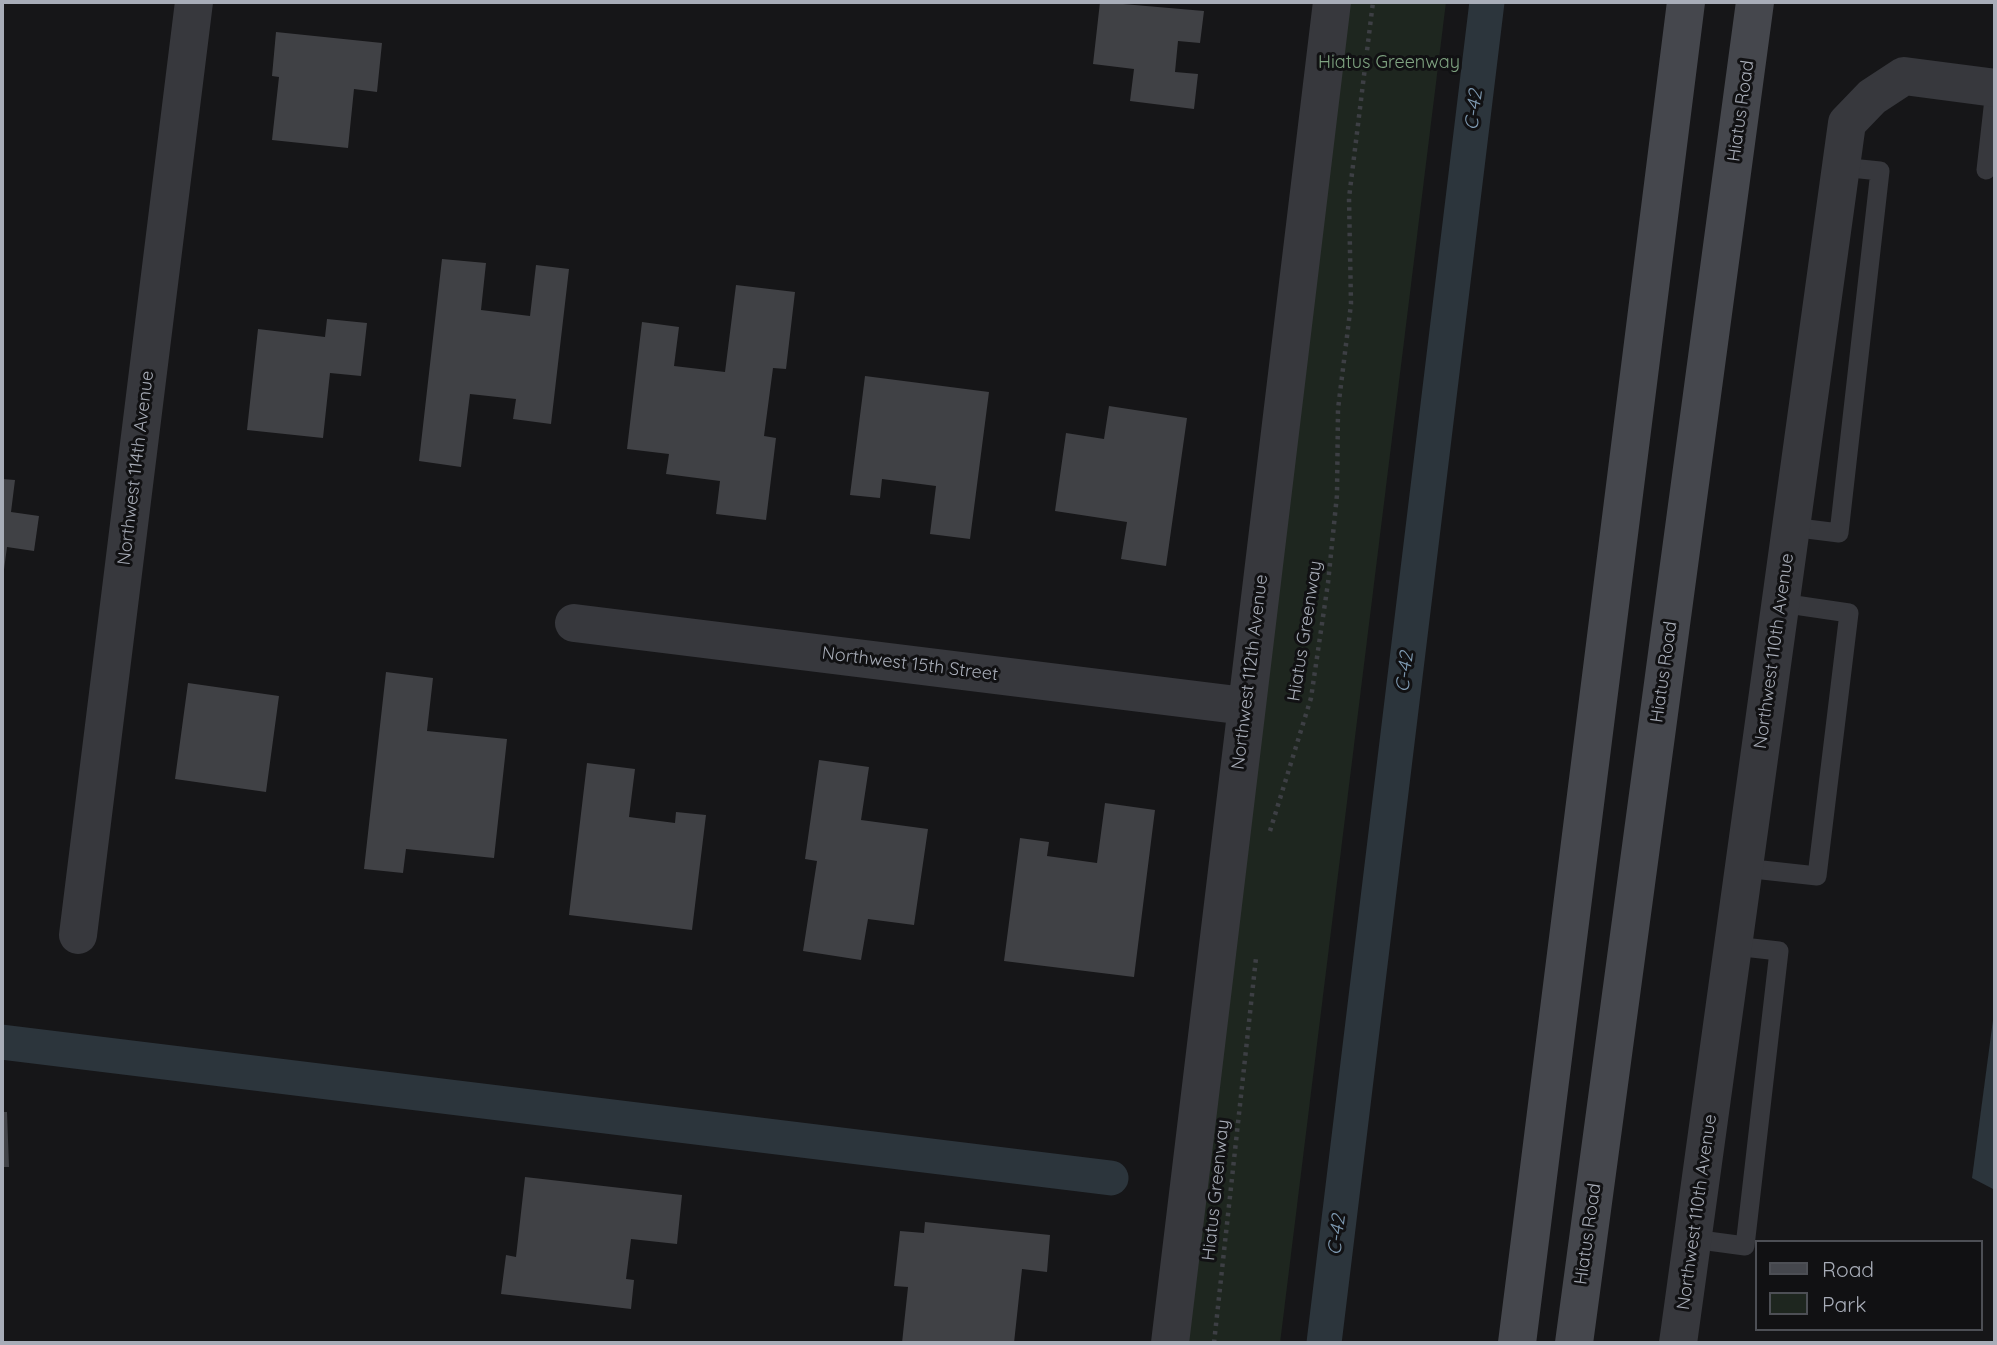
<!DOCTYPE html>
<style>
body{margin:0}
#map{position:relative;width:1997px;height:1345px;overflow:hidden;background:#161618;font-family:Quicksand,sans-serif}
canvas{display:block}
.frame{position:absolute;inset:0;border:4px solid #a8adb8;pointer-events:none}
.legend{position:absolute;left:1755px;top:1240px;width:228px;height:91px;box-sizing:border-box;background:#111113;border:2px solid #4d4f55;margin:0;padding:9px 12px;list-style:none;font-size:21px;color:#a8adb8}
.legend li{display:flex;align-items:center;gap:14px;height:35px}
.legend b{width:35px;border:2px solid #4d4f55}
</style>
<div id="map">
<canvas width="1997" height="1345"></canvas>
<div class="frame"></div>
<ul class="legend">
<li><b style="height:9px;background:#45474d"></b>Road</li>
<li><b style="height:19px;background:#1e261f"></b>Park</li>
</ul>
</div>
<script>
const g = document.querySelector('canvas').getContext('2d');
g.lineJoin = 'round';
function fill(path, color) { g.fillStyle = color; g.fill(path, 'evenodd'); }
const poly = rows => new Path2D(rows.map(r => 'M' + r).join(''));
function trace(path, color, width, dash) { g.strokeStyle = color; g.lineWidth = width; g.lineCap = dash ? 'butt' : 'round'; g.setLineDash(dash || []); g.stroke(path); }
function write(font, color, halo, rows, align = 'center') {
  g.font = font + ' Quicksand,sans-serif'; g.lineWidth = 6; g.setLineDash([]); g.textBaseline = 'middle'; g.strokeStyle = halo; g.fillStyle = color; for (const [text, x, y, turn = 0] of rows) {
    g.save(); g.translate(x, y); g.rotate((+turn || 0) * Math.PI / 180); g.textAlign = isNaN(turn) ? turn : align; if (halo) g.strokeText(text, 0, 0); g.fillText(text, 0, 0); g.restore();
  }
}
const green = poly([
 [1346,2,1446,2,1280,1343,1181,1343]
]);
const water = poly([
 [1995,1005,1995,1190,1972,1178]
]);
const canal = poly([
 [2,1042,1111,1178],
 [1324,1343,1487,2]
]);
const building = poly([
 [1100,2,1204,11,1200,43,1178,41,1175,72,1198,74,1194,109,1130,101,1134,69,1093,64],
 [276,32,382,43,377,92,354,89,348,148,272,140,279,77,272,76],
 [442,259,486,263,481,310,530,316,536,265,569,269,551,424,513,419,516,399,470,394,461,467,419,461],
 [736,285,795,292,786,369,773,368,764,436,776,438,766,520,716,514,720,481,666,474,669,454,627,449,642,322,679,327,674,366,725,372],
 [327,319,367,323,361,376,330,373,323,438,247,430,258,329,325,337],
 [865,376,989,392,970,539,930,534,936,486,882,479,880,498,850,495],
 [1109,406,1187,418,1166,566,1121,559,1127,522,1055,511,1066,433,1104,439],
 [2,479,15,480,11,512,39,516,34,551,7,547,3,577],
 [386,672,433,678,427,731,507,739,494,858,406,849,403,873,364,869],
 [188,683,279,696,266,792,175,779],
 [819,760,869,767,861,820,928,829,914,925,868,919,861,960,803,951,817,861,805,859],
 [587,763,635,769,629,817,675,823,676,812,706,815,692,930,569,915],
 [1105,803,1155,810,1134,977,1004,961,1020,838,1049,842,1047,856,1097,863],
 [2,1112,7,1112,9,1167,2,1167],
 [525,1177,682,1195,677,1244,631,1239,626,1279,634,1280,631,1309,501,1294,506,1255,516,1257],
 [925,1222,1050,1235,1047,1272,1022,1269,1014,1343,902,1343,908,1287,894,1286,900,1231,924,1233]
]);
const path = poly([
 [1270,831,1311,698,1328,583,1337,495,1338,409,1351,304,1349,198,1373,2],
 [1214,1343,1256,958]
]);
const service = poly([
 [1986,170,1995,90],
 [1791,527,1839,533,1880,171,1841,167],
 [1744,868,1817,876,1849,613,1781,603],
 [1693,1239,1745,1246,1779,951,1734,946]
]);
const minor = poly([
 [574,623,1245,706],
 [78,935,194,2],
 [1170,1343,1332,2],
 [1678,1343,1847,123,1872,97,1904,76,1995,88]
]);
const secondary = poly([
 [1517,1343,1686,2],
 [1574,1343,1755,2]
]);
const parkNames = [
 ["Hiatus Greenway",1389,63]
];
const streetNames = [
 ["Hiatus Road",1741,111,-82],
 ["Northwest 114th Avenue",136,468,-83],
 ["Hiatus Greenway",1305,631,-81],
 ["Northwest 110th Avenue",1774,651,-82],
 ["Northwest 15th Street",910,664,7],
 ["Northwest 112th Avenue",1250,672,-83],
 ["Hiatus Road",1664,672,-82],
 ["Hiatus Greenway",1216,1190,-84],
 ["Northwest 110th Avenue",1697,1212,-82],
 ["Hiatus Road",1588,1234,-82]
];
const waterNames = [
 ["C-42",1474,110,-83],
 ["C-42",1405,672,-83],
 ["C-42",1337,1235,-83]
];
fill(green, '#1e261f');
fill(water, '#2c353c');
trace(canal, '#2c353c', 35);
fill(building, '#404145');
trace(path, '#3d3f44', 4.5, [3.5, 5]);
trace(service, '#37383d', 19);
trace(minor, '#37383d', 38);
trace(secondary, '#45474d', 38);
write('18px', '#7fa381', '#111113', parkNames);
write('18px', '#a8adb8', '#111113', streetNames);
write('italic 19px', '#7f9bb3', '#111113', waterNames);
</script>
